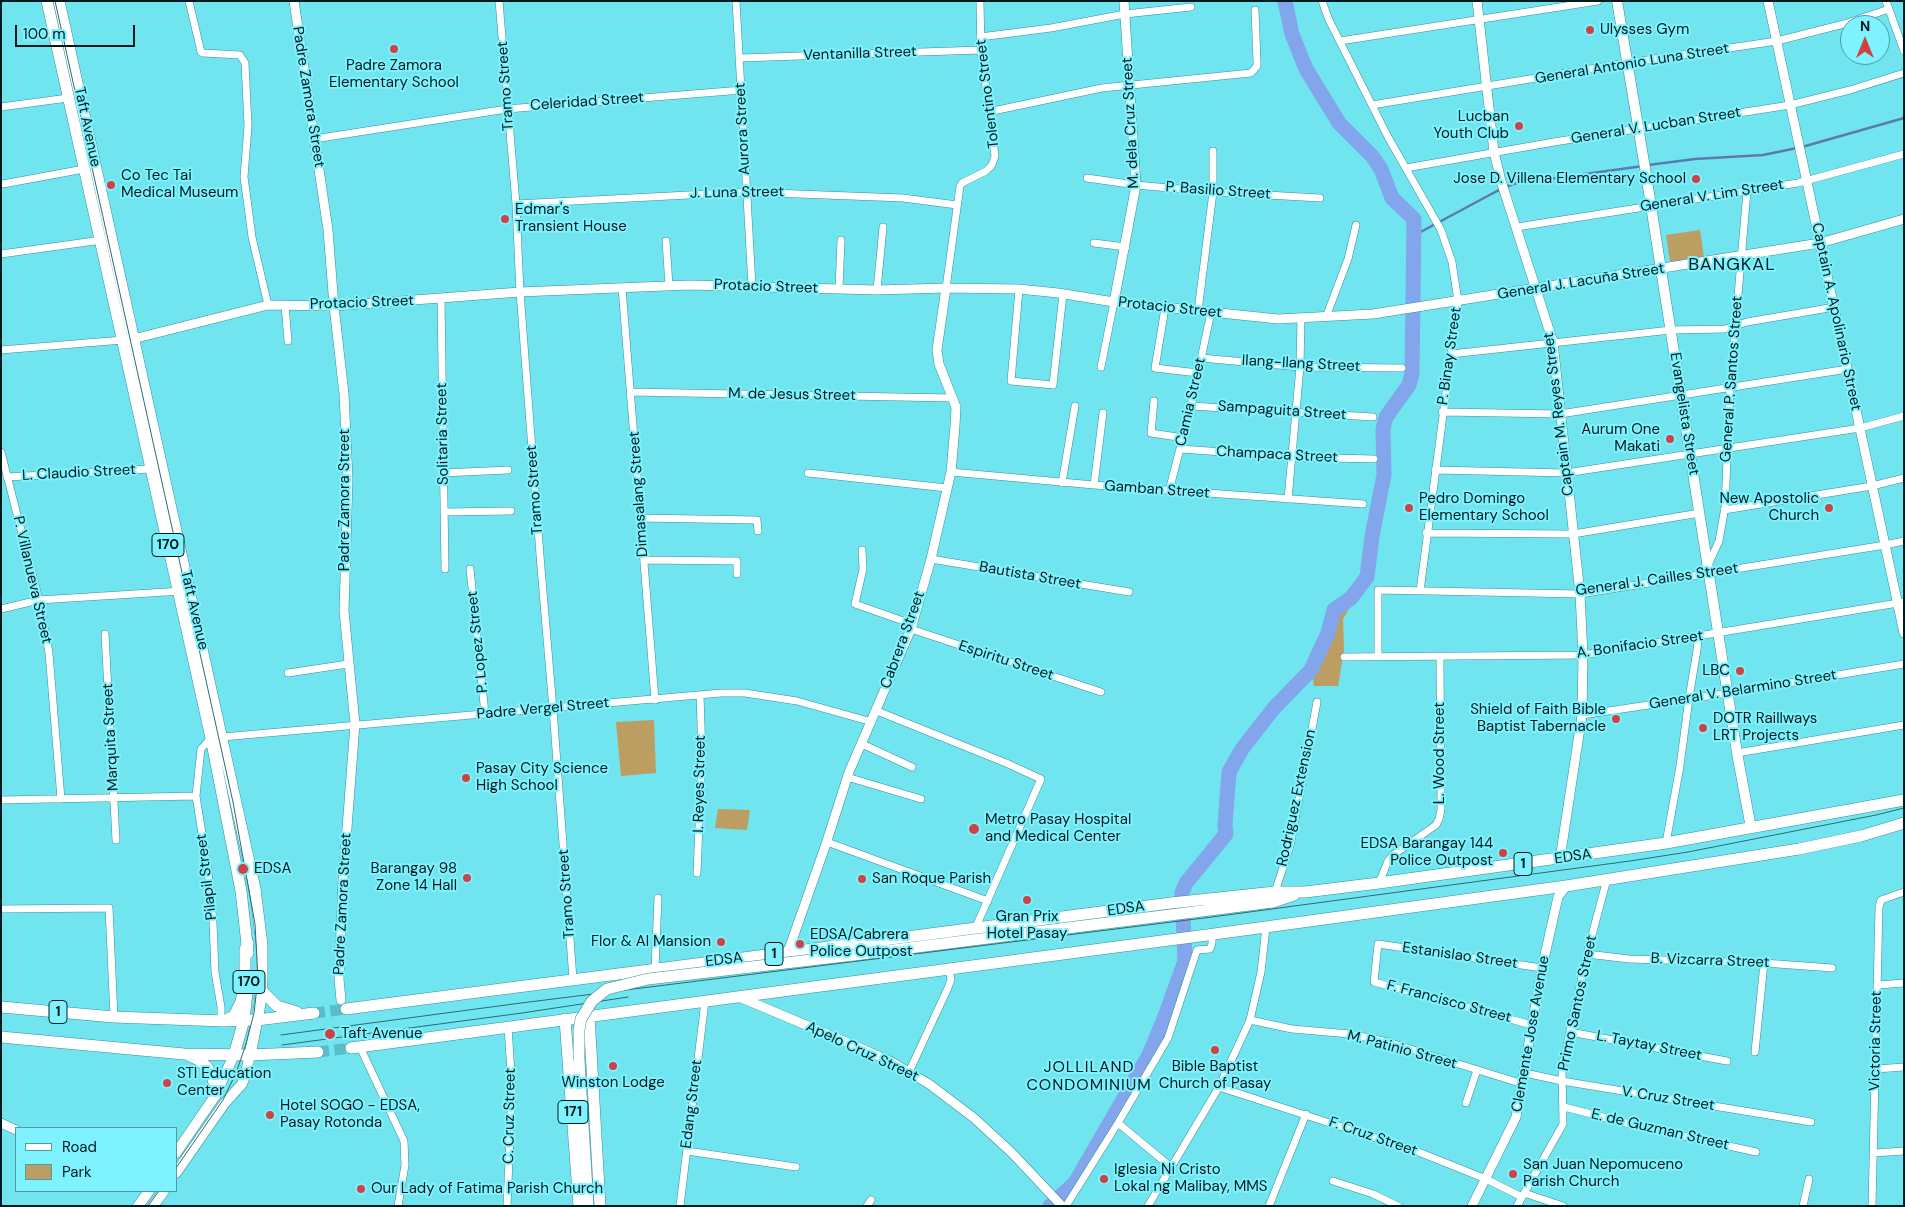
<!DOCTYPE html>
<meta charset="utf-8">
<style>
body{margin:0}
#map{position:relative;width:1905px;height:1207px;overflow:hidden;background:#70e5f0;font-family:"DM Sans",sans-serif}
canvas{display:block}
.frame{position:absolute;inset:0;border:2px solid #021a1d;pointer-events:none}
.legend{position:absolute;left:15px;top:1127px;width:162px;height:65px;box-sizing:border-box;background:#7ef2fe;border:1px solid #4c9ca4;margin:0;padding:6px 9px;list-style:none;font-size:15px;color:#021a1d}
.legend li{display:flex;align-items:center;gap:10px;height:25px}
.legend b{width:25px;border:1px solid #4c9ca4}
.north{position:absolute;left:1840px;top:15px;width:50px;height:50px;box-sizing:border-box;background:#7ef2fe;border:1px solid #4c9ca4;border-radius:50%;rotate:0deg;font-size:14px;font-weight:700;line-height:20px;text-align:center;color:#021a1d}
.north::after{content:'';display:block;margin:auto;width:18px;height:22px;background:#d04144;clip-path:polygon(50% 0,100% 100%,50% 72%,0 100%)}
.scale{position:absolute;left:15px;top:25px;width:120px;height:22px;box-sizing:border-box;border:2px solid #021a1d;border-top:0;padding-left:6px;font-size:15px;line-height:18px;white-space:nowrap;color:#021a1d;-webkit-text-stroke:4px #7ef2fe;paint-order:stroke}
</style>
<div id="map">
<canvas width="1905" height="1207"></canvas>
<div class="frame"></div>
<ul class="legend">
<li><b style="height:6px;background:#fff"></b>Road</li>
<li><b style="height:14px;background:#bc9e63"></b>Park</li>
</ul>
<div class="north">N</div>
<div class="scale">100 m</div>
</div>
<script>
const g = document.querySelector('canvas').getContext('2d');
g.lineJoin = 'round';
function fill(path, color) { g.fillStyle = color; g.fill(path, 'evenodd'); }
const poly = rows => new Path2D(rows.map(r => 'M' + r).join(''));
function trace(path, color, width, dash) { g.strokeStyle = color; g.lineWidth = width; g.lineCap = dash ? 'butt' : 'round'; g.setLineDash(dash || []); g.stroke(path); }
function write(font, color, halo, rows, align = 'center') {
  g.font = font + ' "DM Sans",sans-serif'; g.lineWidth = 4; g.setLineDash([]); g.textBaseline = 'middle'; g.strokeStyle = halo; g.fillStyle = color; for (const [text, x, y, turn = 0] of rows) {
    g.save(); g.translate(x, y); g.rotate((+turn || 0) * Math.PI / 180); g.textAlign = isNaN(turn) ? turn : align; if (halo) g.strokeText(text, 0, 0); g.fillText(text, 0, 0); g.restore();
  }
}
const green = poly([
 [1700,230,1704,257,1670,262,1666,235],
 [1349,609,1343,619,1344,651,1338,686,1314,686,1313,679,1338,615],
 [654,720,656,773,621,776,616,722],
 [718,809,750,810,747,830,715,828]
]);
const stream = poly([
 [1802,147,1904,118],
 [1648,165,1695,159,1763,155,1797,148],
 [1415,235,1497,191,1513,184,1643,166]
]);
const river = poly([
 [1050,1206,1075,1183,1149,1055,1164,1019,1185,961,1182,893,1186,883,1226,834,1225,825,1229,772,1242,749,1274,708,1311,670,1328,633,1334,610,1351,598,1367,577,1372,536,1384,475,1383,429,1386,417,1409,385,1412,374,1414,219,1392,198,1381,169,1372,156,1339,123,1306,69,1292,34,1285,1]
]);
const trunkTunnel = poly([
 [314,1013,346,1009],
 [318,1052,351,1048]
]);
const minor = poly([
 [189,1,201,52,203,53,240,55,245,63,248,126,244,177,252,237,268,305],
 [499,1,516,204,520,292,541,568,553,709,573,979],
 [736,1,752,286],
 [1322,1,1329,20,1388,137,1441,230,1452,262,1458,301,1420,591],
 [1886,1,1904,51],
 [980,37,1051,28,1125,14,1191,7],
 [1340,41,1598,1],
 [740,58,981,50],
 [1372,105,1627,63,1777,41,1844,24,1889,9],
 [1,107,68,98],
 [988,112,1102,88,1251,73,1257,66,1257,62,1255,10],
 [314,139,507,109,742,90],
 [1406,168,1554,142,1790,105,1850,90,1904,73],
 [1087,178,1136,185,1213,192,1320,198],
 [3,184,84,169],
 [516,204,746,192,903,198,957,205],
 [1517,227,1798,183,1904,154],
 [666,241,669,286],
 [1094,243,1126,247],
 [1,254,102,240],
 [622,288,655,700],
 [946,288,960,186,962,183,986,171,992,165,995,156,981,50,980,1],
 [839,289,841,240],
 [1019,289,1011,381,1053,385,1063,294],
 [877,290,883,227],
 [441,299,445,569],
 [285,305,288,341],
 [1165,308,1155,368,1198,373],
 [1198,311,1213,192,1213,151],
 [1326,317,1348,259,1356,225],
 [1,350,123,340],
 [1451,354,1671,330,1725,329,1747,322,1835,307],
 [1201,358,1300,367,1402,368],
 [1101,367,1114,302],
 [631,392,952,398],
 [1154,401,1151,433,1184,438],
 [1191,406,1373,417],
 [1442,412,1560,414,1848,369],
 [1181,449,1291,457,1374,459],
 [1,452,39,600,49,653,61,799],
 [1435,470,1566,473,1860,428,1904,416],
 [951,472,1094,485,1363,504],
 [443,473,508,470],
 [808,473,947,488],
 [7,477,150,469],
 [1062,483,1075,406],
 [1094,485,1103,413],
 [1169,491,1191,406,1211,312],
 [1288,499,1300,367,1301,318],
 [1724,510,1872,486,1904,478],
 [444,512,511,511],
 [640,518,757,520,758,531],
 [1426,533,1573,534,1700,513],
 [862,550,863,569,855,604,912,624],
 [931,559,1129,592],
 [644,560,737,561,737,574],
 [1708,565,1719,541,1725,507,1730,388,1747,191],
 [470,569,485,714],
 [1,609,39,600,182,591],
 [911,629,1101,692],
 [105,634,116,840],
 [1378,656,1378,590,1580,594,1885,545,1904,541],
 [1344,657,1583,655,1904,602],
 [288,673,348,664],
 [877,711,1006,763,1041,779,975,929],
 [1582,715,1728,693,1904,664],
 [862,744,912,767],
 [1737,753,1904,725],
 [847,777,921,799],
 [1,800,196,796],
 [827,842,988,901],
 [1666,843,1680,766,1689,698,1697,650,1698,637],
 [697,873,702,755,700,695],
 [1379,883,1388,861,1393,855,1436,825,1439,819,1441,810,1440,657],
 [1275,892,1290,846,1317,702],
 [1,909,109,908,114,1017],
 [1587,954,1629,959,1764,963,1832,968],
 [655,969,658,898],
 [1878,985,1904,983],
 [1250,1020,1292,1029,1350,1034,1388,1042,1523,1084],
 [221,1021,221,1007,215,972,213,922,208,871,196,796,201,749,211,738,721,693,745,693,797,701,872,722],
 [1532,1025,1374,982,1378,944,1542,968],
 [1570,1032,1727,1061],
 [360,1047,404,1141,405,1165,398,1206],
 [1755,1052,1764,963],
 [1876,1069,1904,1067],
 [909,1072,947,990,951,980,949,969],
 [1525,1073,1562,1081,1811,1122],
 [1219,1087,1416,1151,1486,1179,1522,1197],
 [1466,1103,1477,1070],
 [1564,1107,1630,1124,1756,1152],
 [1118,1123,1171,1167],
 [687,1151,796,1167],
 [1874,1153,1904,1151],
 [1333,1181,1373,1194,1398,1206],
 [1524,1193,1563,1206],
 [507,1206,512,1088,508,1027],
 [680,1206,705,1001],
 [867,1206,871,1200],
 [1066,1206,1118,1123,1168,1038,1197,950,1210,949,1212,943,1212,935],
 [1148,1206,1219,1087,1250,1020,1261,972,1266,927],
 [1269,1206,1306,1114],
 [1517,1206,1563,1124,1562,1068,1587,954,1607,879],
 [1803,1206,1809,1179],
 [1872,1206,1879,907,1881,900,1904,892]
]);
const tertiary = poly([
 [294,1,328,230,334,306,344,394,348,479,344,611,355,724,343,880,339,979,341,1000],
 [1477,1,1494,152,1501,181,1553,342,1580,594,1583,655,1582,715,1560,859],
 [1768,1,1904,633],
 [1114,302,1136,185,1124,1],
 [129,340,268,305,334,306,520,292,690,285,877,290,946,288,1019,289,1058,293,1114,302,1278,319,1373,314,1820,243,1904,219],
 [788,952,826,844,849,772,911,629,931,559,951,472,955,426,956,407,939,364,937,350,946,288],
 [739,997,858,1047,892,1062,929,1084,974,1118,1012,1153,1062,1206],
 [1,1123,16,1130],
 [1472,1206,1516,1117,1542,968,1558,897,1566,886]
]);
const secondary = poly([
 [1617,1,1646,174,1737,753,1751,828],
 [176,1153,215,1096,234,1055],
 [176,1173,224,1104,242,1084,245,1076,250,1055],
 [138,1206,149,1191],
 [153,1206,164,1191]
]);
const primary = poly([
 [47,1,211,738,241,891,248,953],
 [59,1,255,889,262,945,262,979,260,1004,250,1055],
 [589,1016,600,1206],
 [565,1019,579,1206],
 [234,1055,244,1020,248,984]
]);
const trunk = poly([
 [854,955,1273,902,1294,895],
 [261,990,277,1006,297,1012],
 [1,1007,114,1017,224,1021,257,1020,314,1013],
 [346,1009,1171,903,1275,892,1305,892,1379,883,1666,843,1904,800],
 [224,1021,234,1016,241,1002,245,981,245,950,248,943],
 [1,1037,184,1054,250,1055,318,1052],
 [351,1048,1207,935,1566,886,1799,849,1861,836,1904,823],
 [188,1055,199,1060,207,1067,212,1076,215,1086,215,1096],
 [579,1060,588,1206]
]);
const tram = poly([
 [55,1,233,802,255,924,258,978,254,1013,246,1044,236,1073,223,1100,176,1168],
 [281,1035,521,1003,1212,917,1630,861,1688,852,1876,815,1904,808],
 [282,1045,522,1013,628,997],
 [148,1206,159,1191]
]);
const trunkBridge = poly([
 [579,1060,579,1030,581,1019,592,1001,607,989,648,979,854,955]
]);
const markers = [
 [1590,30,5,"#d04144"],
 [394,49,5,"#d04144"],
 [1519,126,5,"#d04144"],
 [1696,179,5,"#d04144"],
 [111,185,5,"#d04144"],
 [505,219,5,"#d04144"],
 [1670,439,5,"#d04144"],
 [1409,508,5,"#d04144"],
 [1829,508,5,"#d04144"],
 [1740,671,5,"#d04144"],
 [1616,719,5,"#d04144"],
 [1703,728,5,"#d04144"],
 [466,778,5,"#d04144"],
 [974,829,6,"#d04144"],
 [1503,853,5,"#d04144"],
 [243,869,6,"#d04144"],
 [467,878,5,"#d04144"],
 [862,879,5,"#d04144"],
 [1027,900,5,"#d04144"],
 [721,942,5,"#d04144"],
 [800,944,5,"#d04144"],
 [330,1034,6,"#d04144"],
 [1215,1050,5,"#d04144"],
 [613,1066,5,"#d04144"],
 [167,1083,5,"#d04144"],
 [270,1115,5,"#d04144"],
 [1513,1174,5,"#d04144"],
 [1104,1179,5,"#d04144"],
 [361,1189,5,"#d04144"]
];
const shields = [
 [168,545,32],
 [1523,864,18],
 [774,954,18],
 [249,982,32],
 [58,1012,18],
 [573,1112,30]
];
const shieldNames = [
 ["170",168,545],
 ["1",1523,864],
 ["1",774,954],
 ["170",249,982],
 ["1",58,1012],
 ["171",573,1112]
];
const poiNames = [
 ["Ulysses Gym",1600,30],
 ["Padre Zamora",394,66,"center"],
 ["Elementary School",394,83,"center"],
 ["Lucban",1509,117,"right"],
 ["Youth Club",1509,134,"right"],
 ["Co Tec Tai",121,176],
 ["Medical Museum",121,193],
 ["Jose D. Villena Elementary School",1686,179,"right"],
 ["Edmar's",515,210],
 ["Transient House",515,227],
 ["Aurum One",1660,430,"right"],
 ["Makati",1660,447,"right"],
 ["Pedro Domingo",1419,499],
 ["Elementary School",1419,516],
 ["New Apostolic",1819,499,"right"],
 ["Church",1819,516,"right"],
 ["LBC",1730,671,"right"],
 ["Shield of Faith Bible",1606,710,"right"],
 ["Baptist Tabernacle",1606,727,"right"],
 ["DOTR Raillways",1713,719],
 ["LRT Projects",1713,736],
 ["Pasay City Science",476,769],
 ["High School",476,786],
 ["Metro Pasay Hospital",985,820],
 ["and Medical Center",985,837],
 ["EDSA Barangay 144",1493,844,"right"],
 ["Police Outpost",1493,861,"right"],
 ["EDSA",254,869],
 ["Barangay 98",457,869,"right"],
 ["Zone 14 Hall",457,886,"right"],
 ["San Roque Parish",872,879],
 ["Gran Prix",1027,917,"center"],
 ["Hotel Pasay",1027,934,"center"],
 ["EDSA/Cabrera",810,935],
 ["Police Outpost",810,952],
 ["Flor & Al Mansion",711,942,"right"],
 ["Taft Avenue",341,1034],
 ["Bible Baptist",1215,1067,"center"],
 ["Church of Pasay",1215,1084,"center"],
 ["STI Education",177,1074],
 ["Center",177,1091],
 ["Winston Lodge",613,1083,"center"],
 ["Hotel SOGO - EDSA,",280,1106],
 ["Pasay Rotonda",280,1123],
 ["San Juan Nepomuceno",1523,1165],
 ["Parish Church",1523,1182],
 ["Iglesia Ni Cristo",1114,1170],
 ["Lokal ng Malibay, MMS",1114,1187],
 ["Our Lady of Fatima Parish Church",371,1189]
];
const streetNames = [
 ["Ventanilla Street",860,54,-2],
 ["General Antonio Luna Street",1632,64,-9],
 ["Tramo Street",506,86,-94],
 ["Tolentino Street",988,94,-97],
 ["Padre Zamora Street",308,97,81],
 ["Celeridad Street",587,102,-4],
 ["M. dela Cruz Street",1131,123,-93],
 ["General V. Lucban Street",1656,126,-9],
 ["Taft Avenue",87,127,78],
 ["Aurora Street",743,129,-93],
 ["P. Basilio Street",1218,191,4],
 ["J. Luna Street",737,193,-1],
 ["General V. Lim Street",1712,196,-9],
 ["General J. Lacuña Street",1581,282,-9],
 ["Protacio Street",766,287,2],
 ["Protacio Street",362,303,-2],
 ["Protacio Street",1170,308,6],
 ["Captain A. Apolinario Street",1836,317,78],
 ["P. Binay Street",1450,356,-82],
 ["Ilang-Ilang Street",1301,364,3],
 ["General P. Santos Street",1732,379,-86],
 ["M. de Jesus Street",792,395,1],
 ["Camia Street",1191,402,-77],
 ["Sampaguita Street",1282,411,4],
 ["Captain M. Reyes Street",1559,414,-97],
 ["Evangelista Street",1684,414,81],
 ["Solitaria Street",443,434,-91],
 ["Champaca Street",1277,455,3],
 ["L. Claudio Street",79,473,-3],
 ["Tramo Street",535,490,-94],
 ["Gamban Street",1157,490,4],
 ["Dimasalang Street",639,494,-94],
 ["Padre Zamora Street",345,500,-90],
 ["Bautista Street",1030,576,10],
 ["P. Villanueva Street",32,580,77],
 ["General J. Cailles Street",1657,580,-8],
 ["Taft Avenue",194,610,77],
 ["Cabrera Street",903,640,-70],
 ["P. Lopez Street",478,642,-96],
 ["A. Bonifacio Street",1640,645,-8],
 ["Espiritu Street",1006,661,18],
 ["General V. Belarmino Street",1743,690,-9],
 ["Padre Vergel Street",543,709,-5],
 ["Marquita Street",111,737,-93],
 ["L. Wood Street",1440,753,-90],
 ["I. Reyes Street",700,784,-89],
 ["Rodriguez Extension",1297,798,-78],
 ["EDSA",1573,857,-8],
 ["Pilapil Street",207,877,-97],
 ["Tramo Street",567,894,-94],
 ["Padre Zamora Street",343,904,-87],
 ["EDSA",1126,909,-8],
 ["Estanislao Street",1460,956,8],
 ["EDSA",724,960,-7],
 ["B. Vizcarra Street",1710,961,2],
 ["F. Francisco Street",1449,1002,15],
 ["Primo Santos Street",1578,1003,-78],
 ["Clemente Jose Avenue",1531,1034,-80],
 ["Victoria Street",1876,1041,-89],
 ["L. Taytay Street",1649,1046,11],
 ["M. Patinio Street",1402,1050,15],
 ["Apelo Cruz Street",862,1052,25],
 ["V. Cruz Street",1668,1099,9],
 ["Edang Street",692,1104,-83],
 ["C. Cruz Street",510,1116,-89],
 ["E. de Guzman Street",1660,1130,13],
 ["F. Cruz Street",1373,1137,19]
];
const neighbourhoodNames = [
 ["JOLLILAND",1089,1068],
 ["CONDOMINIUM",1089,1086]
];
const quarterNames = [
 ["BANGKAL",1732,265]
];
fill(green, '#bc9e63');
trace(stream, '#5c7bad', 2.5);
trace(river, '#82a5eb', 15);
trace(trunkTunnel, '#5abcc6', 11, [11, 5.5]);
trace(minor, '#349098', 8);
trace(tertiary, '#349098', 10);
trace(secondary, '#349098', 11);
trace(primary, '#349098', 12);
trace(trunk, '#349098', 12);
trace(minor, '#fff', 7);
trace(tertiary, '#fff', 9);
trace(secondary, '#fff', 10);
trace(primary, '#fff', 11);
trace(trunk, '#fff', 11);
trace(tram, '#2d6a70', 1);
trace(trunkBridge, '#349098', 12, []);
trace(trunkBridge, '#fff', 11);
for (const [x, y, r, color] of markers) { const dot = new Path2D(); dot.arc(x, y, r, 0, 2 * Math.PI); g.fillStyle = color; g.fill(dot); trace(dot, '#7ef2fe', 2); }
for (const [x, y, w] of shields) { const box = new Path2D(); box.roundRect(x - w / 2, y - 11.5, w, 23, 4); g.fillStyle = '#7ef2fe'; g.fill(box); trace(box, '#021a1d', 1); }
write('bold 14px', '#021a1d', null, shieldNames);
write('15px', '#021a1d', '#7ef2fe', poiNames, 'left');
write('15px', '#021a1d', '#7ef2fe', streetNames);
g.letterSpacing = '1px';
write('16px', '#021a1d', '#7ef2fe', neighbourhoodNames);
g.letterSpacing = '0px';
g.letterSpacing = '1px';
write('18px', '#021a1d', '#7ef2fe', quarterNames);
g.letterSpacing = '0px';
</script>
